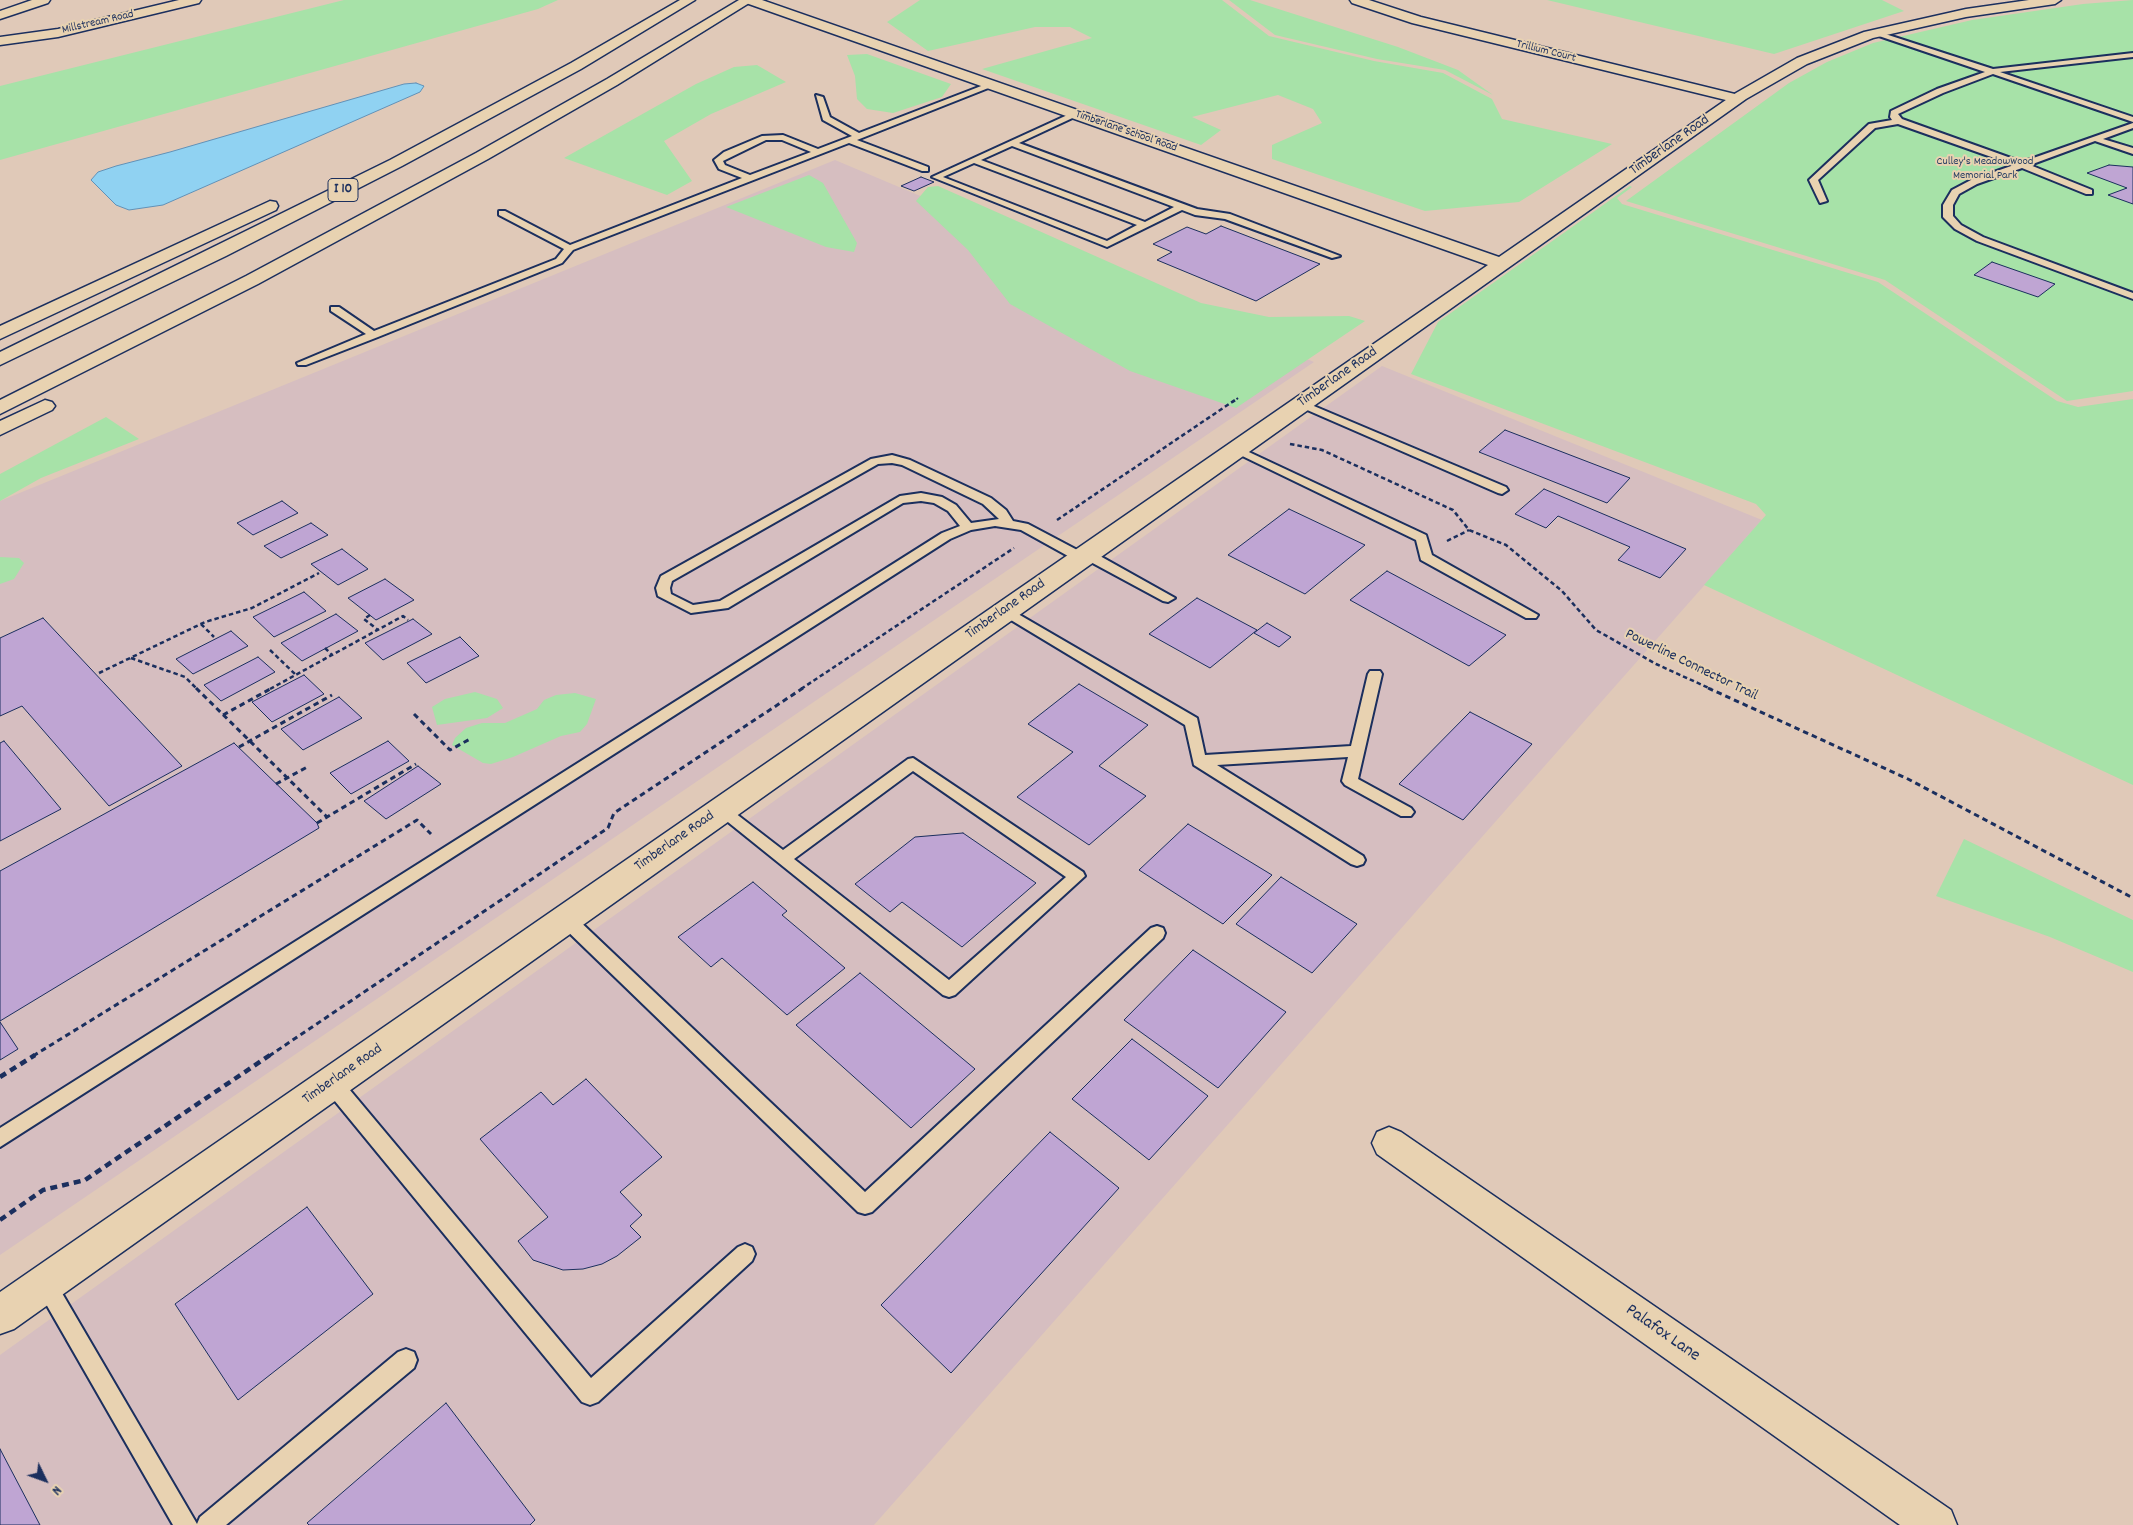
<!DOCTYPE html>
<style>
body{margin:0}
#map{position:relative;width:2133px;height:1525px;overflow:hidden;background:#e0c9b8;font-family:Dekko,sans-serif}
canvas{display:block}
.north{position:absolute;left:20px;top:1455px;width:50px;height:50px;-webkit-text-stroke:4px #e8d2b1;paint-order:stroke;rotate:132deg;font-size:14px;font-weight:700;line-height:20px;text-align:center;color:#1b2f5e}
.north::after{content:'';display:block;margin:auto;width:18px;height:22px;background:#1b2f5e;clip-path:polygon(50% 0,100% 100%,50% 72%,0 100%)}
</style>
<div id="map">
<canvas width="2133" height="1525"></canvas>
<div class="north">N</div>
</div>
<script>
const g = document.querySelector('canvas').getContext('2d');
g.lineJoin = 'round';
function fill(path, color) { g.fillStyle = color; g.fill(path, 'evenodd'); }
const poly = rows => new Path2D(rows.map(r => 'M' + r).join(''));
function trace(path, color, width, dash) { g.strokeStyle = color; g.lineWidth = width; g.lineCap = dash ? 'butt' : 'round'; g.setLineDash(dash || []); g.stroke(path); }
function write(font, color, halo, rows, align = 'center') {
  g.font = font + ' Dekko,sans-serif'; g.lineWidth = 4; g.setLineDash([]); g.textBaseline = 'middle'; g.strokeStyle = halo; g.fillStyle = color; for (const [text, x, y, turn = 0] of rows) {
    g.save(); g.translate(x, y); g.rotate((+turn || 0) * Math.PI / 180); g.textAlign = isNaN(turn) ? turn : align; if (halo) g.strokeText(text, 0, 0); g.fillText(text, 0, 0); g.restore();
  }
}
const built = poly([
 [835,160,1314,362,0,1255,0,501],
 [1382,366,1762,520,874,1525,0,1525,0,1355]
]);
const green = poly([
 [344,0,558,0,538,9,0,160,0,86],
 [920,0,1222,0,1269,36,1374,61,1443,73,1492,99,1502,119,1612,144,1519,202,1425,211,1272,159,1272,145,1322,123,1313,109,1278,95,1192,117,1221,130,1201,145,982,69,1092,38,1070,27,1035,27,928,51,887,22],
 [1229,0,1250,0,1398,47,1458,70,1493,95,1445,70,1377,59,1275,35],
 [1547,0,1882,0,1904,11,1774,54],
 [2133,0,2133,391,2067,401,1885,280,1626,201,1789,83,1827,62,1873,43,1972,20,2083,4],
 [867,54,951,84,942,97,893,113,867,109,857,99,855,76,847,55],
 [757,65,786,82,711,114,664,141,692,181,667,195,564,158,696,84,734,67],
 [809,175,823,183,857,243,854,252,826,247,726,207],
 [938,186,1201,303,1269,317,1349,316,1365,321,1236,408,1130,371,1010,304,968,250,916,201,928,187],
 [1630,186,1632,187,1617,198,1622,204,1878,282,2057,401,2078,407,2133,399,2133,785,1704,585,1766,515,1756,504,1411,374,1438,322],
 [106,417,139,439,41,478,0,501,0,474],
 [0,557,19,558,24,563,14,579,0,584],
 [475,692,497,699,503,708,487,718,437,725,432,707,445,699],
 [575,693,596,699,587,724,580,732,561,736,513,757,491,764,483,763,452,745,455,738,466,728,482,723,505,723,537,709,544,700,556,695],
 [1964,839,2133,920,2133,972,2050,937,1936,896]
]);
const water = poly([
 [416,83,424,86,420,92,163,205,129,210,116,205,91,180,98,172,116,166,170,152,404,84,416,83]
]);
const building = poly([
 [2109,165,2133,167,2133,204,2108,195,2127,188,2087,173,2109,165],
 [921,177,934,182,914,191,901,186,921,177],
 [1221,226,1320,264,1256,301,1157,260,1172,252,1153,244,1187,227,1206,234,1221,226],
 [1992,262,2055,284,2038,297,1974,275,1992,262],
 [1505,430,1630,478,1607,503,1479,452,1505,430],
 [1544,489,1686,549,1660,578,1618,560,1630,547,1558,516,1546,528,1515,514,1544,489],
 [282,501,298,513,253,535,237,523,282,501],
 [1289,509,1365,545,1305,594,1228,555,1289,509],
 [311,523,328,535,281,558,264,546,311,523],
 [342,549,368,569,338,585,311,564,342,549],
 [1387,571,1506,635,1469,666,1350,600,1387,571],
 [385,579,414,600,376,620,348,598,385,579],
 [304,592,326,611,274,637,253,617,304,592],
 [1197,598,1257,630,1210,668,1149,634,1197,598],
 [336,614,358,631,302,661,281,643,336,614],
 [43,618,182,766,109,806,22,706,0,716,0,638,43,618],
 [413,619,432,634,383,660,365,643,413,619],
 [1267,623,1291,637,1279,647,1254,633,1267,623],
 [231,631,248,646,193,674,176,659,231,631],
 [460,637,479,656,426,683,407,663,460,637],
 [258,657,275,672,221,701,204,685,258,657],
 [304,675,324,694,272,722,252,702,304,675],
 [1079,684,1148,725,1099,766,1146,796,1089,845,1017,797,1073,752,1028,724,1079,684],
 [339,697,362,718,303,750,281,729,339,697],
 [1470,712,1532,744,1463,820,1399,784,1470,712],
 [4,741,61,809,0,841,0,743,4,741],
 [388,741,409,761,351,794,330,773,388,741],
 [234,743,317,823,319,828,0,1021,0,871,234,743],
 [418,766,441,784,386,819,364,801,418,766],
 [1188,824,1272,875,1223,924,1139,870,1188,824],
 [963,833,1036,883,962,947,902,902,890,912,855,884,915,837,963,833],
 [1281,877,1357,924,1312,973,1236,924,1281,877],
 [753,882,787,911,782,915,845,968,787,1015,722,958,711,967,678,937,753,882],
 [1193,950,1286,1012,1218,1088,1124,1020,1193,950],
 [860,973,975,1069,911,1128,796,1025,860,973],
 [0,1022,18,1049,0,1060,0,1022],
 [1132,1039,1208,1096,1149,1160,1072,1099,1132,1039],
 [586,1079,662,1157,620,1192,642,1215,630,1226,641,1237,617,1256,602,1264,583,1269,563,1270,533,1260,518,1241,548,1217,480,1139,541,1092,553,1105,586,1079],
 [1050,1132,1119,1188,951,1373,881,1305,1050,1132],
 [307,1207,373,1294,238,1400,175,1304,307,1207],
 [446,1403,535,1520,530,1525,309,1525,307,1523,446,1403],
 [0,1449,40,1525,0,1525,0,1449]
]);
const pathFar3 = poly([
 [1233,402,1238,398]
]);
const pathFar2 = poly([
 [1290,444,1322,450,1453,510,1469,530,1506,545,1562,591,1596,630,1656,664,1711,689],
 [1057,520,1235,400],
 [1447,541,1469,530],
 [370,615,364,619,378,630],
 [201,624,214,637],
 [325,648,332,655],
 [270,650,296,675],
 [131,658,185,677,197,689],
 [99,673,205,622,252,608,319,573],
 [270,689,403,616,408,620],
 [801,689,1014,548]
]);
const pathFar1 = poly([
 [196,688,327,817],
 [1708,688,1908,779,2133,898],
 [414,714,450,750,470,739],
 [223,715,272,688],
 [239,747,332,695],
 [276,784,309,766],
 [317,823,416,764],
 [33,1056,417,820,431,834],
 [269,1056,608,828,614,813,803,688]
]);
const path = poly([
 [0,1077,35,1055],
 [0,1220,43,1190,85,1180,270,1055]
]);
const service = poly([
 [1876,31,1993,69,2133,53,2133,57,2000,72,2133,117,2133,122,1993,74,1943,93,1898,114,1902,119,2022,162,2133,123,2133,128,2103,139,2133,148,2133,154,2095,141,2030,165,2092,190,2092,194,2086,194,2022,168,1977,184,1959,194,1953,205,1953,216,1961,225,1983,237,2133,293,2133,299,1977,241,1955,229,1943,217,1943,205,1952,190,1971,180,2014,165,1898,124,1875,128,1818,180,1827,201,1820,203,1809,180,1869,124,1892,120,1890,117,1891,111,1937,89,1985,72,1876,35,1876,31],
 [989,83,996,85,857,140,928,167,928,171,922,171,849,143,573,250,562,263,378,337,306,365,298,365,297,363,366,334,331,311,331,307,339,307,374,331,556,259,564,249,499,215,499,211,505,211,570,245,742,178,719,169,714,160,724,152,762,136,783,135,818,149,852,136,823,120,816,95,823,97,830,117,859,133,989,83],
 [766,140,782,140,811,152,750,175,725,165,723,161,766,140],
 [1074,112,1081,114,1019,143,1197,209,1230,214,1340,256,1332,258,1225,219,1195,215,1182,210,1107,247,932,177,1074,112],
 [1012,146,1174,207,1145,222,981,160,1012,146],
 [974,163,1137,225,1107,241,943,177,974,163],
 [1302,401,1506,487,1508,490,1502,494,1498,493,1298,406,1298,402,1302,401],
 [1236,446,1426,535,1432,555,1538,615,1536,618,1526,618,1421,560,1416,540,1232,451,1230,449,1236,446],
 [892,455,910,460,991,498,1006,510,1013,521,1028,524,1081,552,1091,551,1175,598,1168,602,1163,601,1087,560,1077,561,1021,530,995,526,971,530,950,539,0,1147,0,1128,942,533,960,526,948,511,934,503,921,501,903,503,728,608,691,613,658,596,656,588,661,576,871,459,892,455],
 [892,463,902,465,983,504,999,519,971,523,956,505,942,497,921,493,900,496,720,601,693,605,671,594,670,588,672,581,878,464,892,463],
 [1006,607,1197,718,1205,755,1351,746,1368,674,1370,671,1380,671,1382,674,1358,779,1411,808,1414,812,1411,816,1401,816,1345,785,1342,781,1348,757,1217,765,1363,856,1365,860,1363,864,1357,866,1351,864,1194,765,1185,725,1001,614,999,611,1006,607],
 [913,758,1083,872,1085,876,955,995,949,997,943,995,713,810,716,806,721,804,726,806,783,850,908,759,913,758],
 [913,771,1066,877,949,980,794,859,913,771],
 [566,912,572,914,865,1192,1151,928,1157,926,1163,928,1165,933,1163,938,872,1212,865,1214,858,1212,560,924,558,919,560,914,566,912],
 [332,1075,339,1077,591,1378,738,1247,745,1244,752,1247,755,1254,752,1261,598,1402,590,1405,582,1402,325,1089,323,1083,325,1077,332,1075],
 [45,1273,52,1276,197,1524,200,1517,398,1352,406,1349,414,1352,417,1360,414,1368,226,1525,173,1525,38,1290,35,1283,38,1276,45,1273]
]);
const minor = poly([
 [32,0,50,0,48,3,0,19,0,11,32,0],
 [179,0,201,0,199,3,58,37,0,45,0,37,58,29,179,0],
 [1350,0,1369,0,1421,17,1743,96,1745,99,1738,103,1412,23,1352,3,1350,0],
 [1389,1127,1401,1132,1951,1510,1957,1525,1900,1525,1377,1154,1372,1143,1377,1132,1389,1127]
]);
const tertiary = poly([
 [744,0,762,0,1499,257,1736,93,1797,58,1864,32,1966,9,2029,0,2061,0,2055,4,1966,17,1873,38,1807,64,1746,99,14,1329,0,1334,0,1292,1488,265,746,3,744,0]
]);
const motorway = poly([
 [680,0,695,0,581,69,402,166,226,256,0,365,0,352,390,160,571,63,680,0],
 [739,0,754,0,617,85,488,159,258,284,0,414,0,400,246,276,476,153,607,79,739,0],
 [270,201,276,202,278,206,276,210,0,339,0,326,270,201],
 [45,400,52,402,55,406,52,410,0,435,0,421,45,400]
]);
const farStreetnames = [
 ["Millstream Road",98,23,-13],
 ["Trillium Court",1546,52,14],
 ["Timberlane School Road",1126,132,19]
];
const farParknames = [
 ["Culley's MeadowWood",1985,162],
 ["Memorial Park",1985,176]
];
const shields = [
 [343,190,30]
];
const shieldNames = [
 ["I 10",343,190]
];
const streetNames = [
 ["Timberlane Road",1670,146,-35],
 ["Timberlane Road",1338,378,-35],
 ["Timberlane Road",1006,610,-35],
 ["Powerline Connector Trail",1691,666,26],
 ["Timberlane Road",675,842,-35],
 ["Timberlane Road",343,1075,-35]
];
const nearStreetnames = [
 ["Palafox Lane",1662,1334,35]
];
fill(built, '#d6bec0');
fill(green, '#a7e2a8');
fill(water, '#90d2f2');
trace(water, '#6191b7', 1);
fill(building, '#bfa5d3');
trace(building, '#1b2f5e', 1);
trace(service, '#1b2f5e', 4);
trace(minor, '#1b2f5e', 3);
trace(tertiary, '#1b2f5e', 3);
trace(motorway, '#1b2f5e', 3);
trace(pathFar3, '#1b2f5e', 2, [2.5, 2]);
trace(pathFar2, '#1b2f5e', 2.5, [4.5, 3]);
trace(pathFar1, '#1b2f5e', 3, [5.5, 4]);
trace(path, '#1b2f5e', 4.5, [7, 5]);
fill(service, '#e8d2b1');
fill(minor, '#e8d2b1');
fill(tertiary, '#e8d2b1');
fill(motorway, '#e8d2b1');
write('12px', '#1b2f5e', '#e8d2b1', farStreetnames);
write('12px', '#294165', '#e8d2b1', farParknames);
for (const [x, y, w] of shields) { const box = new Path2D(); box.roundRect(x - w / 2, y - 11.5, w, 23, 4); g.fillStyle = '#e8d2b1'; g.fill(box); trace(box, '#1b2f5e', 1); }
write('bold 14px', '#1b2f5e', null, shieldNames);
write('15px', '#1b2f5e', '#e8d2b1', streetNames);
write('18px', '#1b2f5e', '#e8d2b1', nearStreetnames);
</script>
